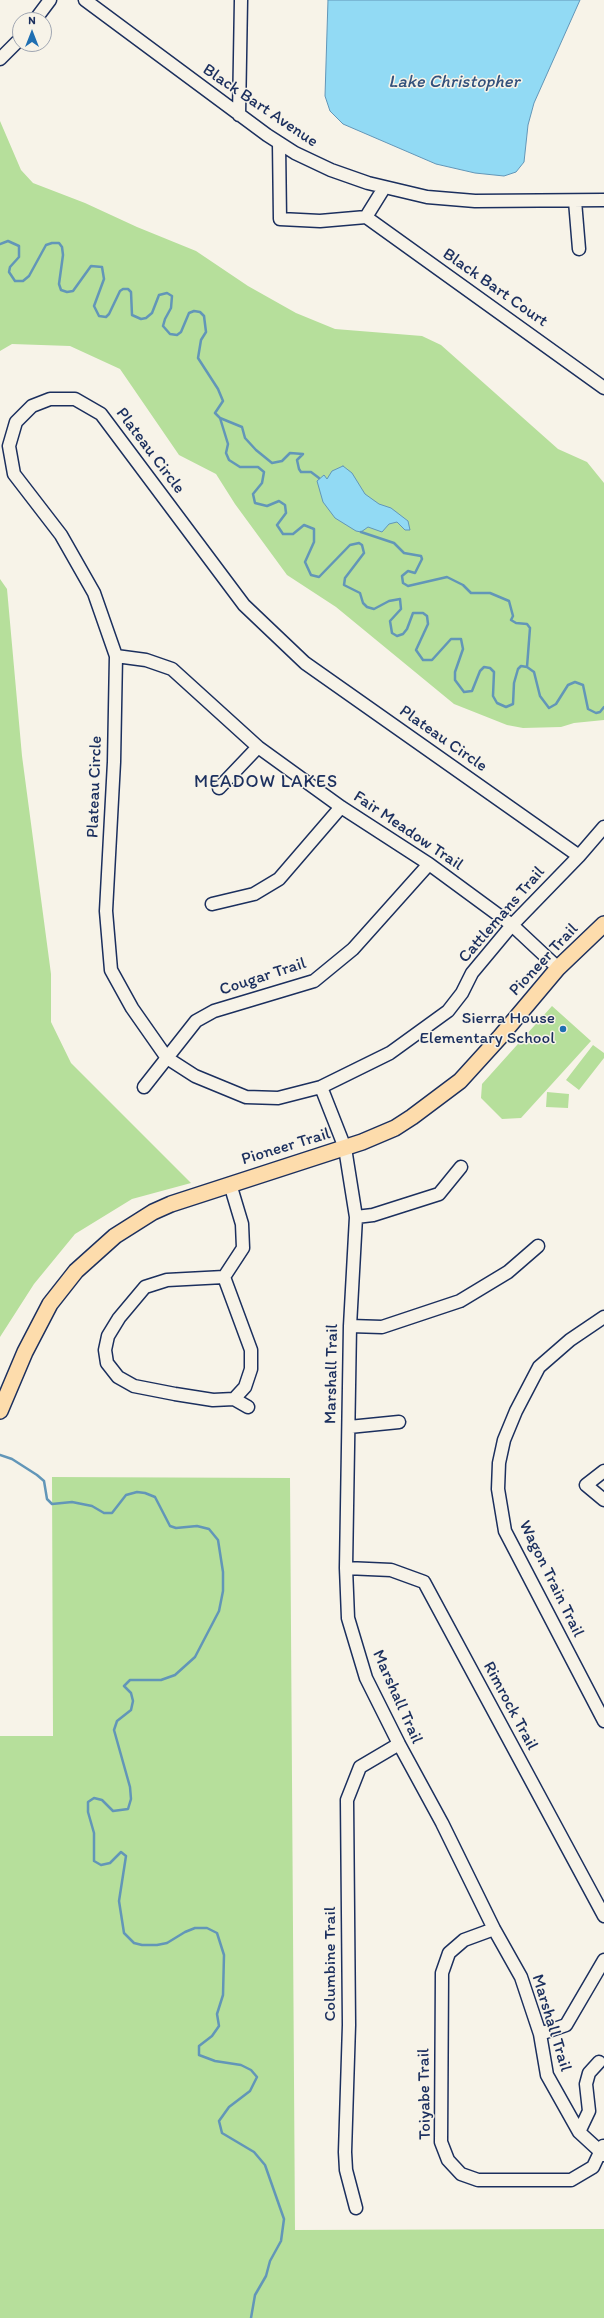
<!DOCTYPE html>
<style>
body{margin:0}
#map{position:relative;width:604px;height:2318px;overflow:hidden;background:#f7f3e8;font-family:Itim,sans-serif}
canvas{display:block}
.north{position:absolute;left:12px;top:12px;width:40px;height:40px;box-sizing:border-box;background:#f7f3e8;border:1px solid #9fa5b1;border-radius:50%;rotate:0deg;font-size:11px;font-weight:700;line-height:16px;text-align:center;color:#1b2f5e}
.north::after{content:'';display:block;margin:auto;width:14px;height:18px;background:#1f6fb2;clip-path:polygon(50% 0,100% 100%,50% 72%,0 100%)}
</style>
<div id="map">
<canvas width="604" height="2318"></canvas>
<div class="north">N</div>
</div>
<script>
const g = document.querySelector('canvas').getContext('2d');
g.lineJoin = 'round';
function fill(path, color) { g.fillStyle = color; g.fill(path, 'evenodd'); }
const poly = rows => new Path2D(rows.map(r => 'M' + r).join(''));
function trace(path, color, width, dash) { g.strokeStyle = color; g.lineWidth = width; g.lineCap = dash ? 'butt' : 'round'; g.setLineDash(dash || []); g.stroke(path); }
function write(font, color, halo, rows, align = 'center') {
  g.font = font + ' Itim,sans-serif'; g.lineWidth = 3; g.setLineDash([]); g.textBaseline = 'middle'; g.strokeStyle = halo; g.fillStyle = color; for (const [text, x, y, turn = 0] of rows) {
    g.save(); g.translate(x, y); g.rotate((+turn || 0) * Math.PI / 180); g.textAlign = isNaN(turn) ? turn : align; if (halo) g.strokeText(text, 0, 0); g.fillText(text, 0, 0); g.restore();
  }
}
const green = poly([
 [0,121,21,170,33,183,85,203,137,227,196,251,248,286,296,313,335,329,422,336,441,345,558,449,587,462,604,483,604,720,574,723,561,727,523,728,507,725,454,704,336,607,287,575,235,504,216,474,179,455,120,369,70,346,12,344,0,351],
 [0,579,7,589,22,756,51,974,51,1022,71,1063,191,1183,132,1199,75,1234,34,1284,0,1337],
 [552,1006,591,1041,521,1118,502,1119,481,1098,482,1084],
 [593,1045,604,1053,604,1058,579,1090,566,1080],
 [547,1092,569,1094,568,1108,546,1107],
 [52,1477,290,1478,295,2230,604,2229,604,2318,0,2318,0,1736,53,1736]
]);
const water = poly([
 [328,0,580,0,534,103,528,125,524,162,516,172,504,176,475,173,436,164,343,124,330,111,325,96,328,0],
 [343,466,352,473,365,494,379,504,391,508,408,521,410,530,405,530,397,522,389,524,382,532,368,527,361,532,356,531,335,518,323,502,317,481,324,475,327,479,332,471,343,466]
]);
const stream = poly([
 [0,244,8,241,19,246,19,257,10,267,9,272,15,281,23,281,29,276,46,245,52,243,59,243,62,247,63,255,59,284,61,290,67,292,73,291,91,266,102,267,104,279,94,306,99,316,106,317,109,314,120,291,123,289,128,289,131,292,132,315,141,319,146,318,152,313,159,295,167,293,172,296,171,308,165,319,163,326,170,334,177,335,181,332,189,313,194,311,200,312,204,316,206,332,201,340,198,358,218,389,223,401,215,413,220,418,242,427,245,438,256,450,272,463,282,461,290,453,303,454,297,460,299,469,301,472,311,472,319,478],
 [220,418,228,444,226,453,229,460,240,467,258,467,264,472,262,483,253,494,255,503,267,506,279,501,285,505,286,513,277,525,283,534,293,534,304,525,314,529,314,542,305,562,311,575,319,577,350,545,359,543,362,545,364,553,345,578,344,585,360,593,363,603,367,607,374,609,389,601,400,599,401,609,390,621,392,633,397,636,403,634,407,629,413,613,423,613,427,616,428,624,416,650,423,660,432,660,451,639,461,639,463,649,455,672,455,680,464,692,472,691,480,671,484,667,490,668,494,672,493,696,497,703,506,707,513,704,514,683,518,669,521,666,527,667,534,672,540,696,549,708,556,704,568,685,575,682,583,685,588,709,596,713,600,712,604,707],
 [361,532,394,543,404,553,421,556,422,559,415,573,408,571,402,576,403,583,408,586,447,577,463,585,471,593,490,593,509,601,513,616,511,620,516,623,527,624,530,628,527,667],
 [0,1455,12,1459,37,1475,44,1481,47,1499,52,1504,72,1502,92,1506,104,1513,112,1513,126,1495,137,1492,145,1493,155,1497,170,1526,176,1528,197,1526,209,1529,218,1540,223,1572,223,1591,219,1611,195,1657,175,1675,161,1680,130,1680,124,1686,131,1693,133,1701,131,1710,117,1721,114,1730,130,1787,131,1799,128,1809,113,1811,102,1800,94,1798,88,1802,88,1812,94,1833,94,1861,101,1865,110,1863,121,1852,126,1856,119,1901,124,1933,134,1943,142,1945,157,1945,167,1943,185,1932,195,1928,207,1928,217,1933,224,1955,223,1995,217,2014,219,2026,212,2036,199,2046,199,2055,215,2061,241,2065,251,2070,257,2077,250,2091,229,2107,219,2121,222,2133,254,2152,265,2165,284,2219,281,2241,270,2261,266,2276,255,2295,251,2318]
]);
const minor = poly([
 [85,0,267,135,295,153,331,170,368,183,427,197,475,201,604,200],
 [35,20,50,0],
 [0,59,20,39],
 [239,115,241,0],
 [279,143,280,219,320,221,366,217,384,188],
 [575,201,579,249],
 [366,217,604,388],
 [116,656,146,660,172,669,258,747,341,807,429,864,512,925,558,968],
 [219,788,258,747],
 [579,856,305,663,244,605,101,414,75,399,50,399,32,406,16,422,9,446,14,474,61,535,94,593,116,656,114,762,106,911,111,970,132,1008,167,1058,195,1076,246,1097,278,1098,321,1087,390,1053,448,1011,462,993,472,973,512,925,579,856,604,827],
 [212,904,254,894,279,879,341,807],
 [144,1087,196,1021,214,1011,314,981,353,949,429,864],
 [321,1087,345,1148,356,1217,350,1326,346,1568,348,1618,366,1678,399,1744,442,1823,494,1929,521,1977,540,2034,547,2075,579,2132,604,2155],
 [356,1217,373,1215,439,1194,461,1167],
 [224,1277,251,1350,251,1369,245,1387,234,1399,213,1400,175,1394,134,1386,118,1377,107,1363,105,1350,108,1336,119,1318,145,1287,167,1280,224,1277,243,1248,242,1224,230,1184],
 [604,1317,570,1340,539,1367,516,1411,504,1440,499,1463,498,1489,505,1531,604,1721],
 [350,1326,382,1327,460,1301,508,1272,538,1246],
 [234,1399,248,1407],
 [349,1427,399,1422],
 [604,1471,586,1485,604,1500],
 [346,1568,391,1570,424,1582,604,1916],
 [494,1929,464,1940,449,1953,442,1973,441,2142,448,2160,461,2174,478,2180,571,2180,593,2167,603,2146],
 [540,2034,566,2025,604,1960],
 [579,2132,589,2111,586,2084,589,2073,599,2062],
 [356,2208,346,2170,345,2152,349,2025,347,1800,360,1767,399,1744]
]);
const major = poly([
 [0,1411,25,1352,50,1304,76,1271,115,1236,153,1212,171,1204,362,1142,395,1128,412,1117,460,1081,500,1037,558,968,604,924]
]);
const markers = [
 [563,1029,4,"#1f6fb2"]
];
const streetNames = [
 ["Black Bart Avenue",260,106,34],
 ["Black Bart Court",495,288,35],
 ["Plateau Circle",150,451,53],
 ["Plateau Circle",443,739,35],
 ["Plateau Circle",95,787,-88],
 ["Fair Meadow Trail",408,831,34],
 ["Cattlemans Trail",502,915,-49],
 ["Pioneer Trail",544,960,-47],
 ["Cougar Trail",263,977,-18],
 ["Pioneer Trail",286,1147,-17],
 ["Marshall Trail",332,1374,-89],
 ["Wagon Train Trail",551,1579,64],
 ["Marshall Trail",397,1697,66],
 ["Rimrock Trail",510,1706,62],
 ["Columbine Trail",331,1964,-90],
 ["Marshall Trail",551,2023,73],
 ["Toiyabe Trail",425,2094,-91]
];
const poiNames = [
 ["Sierra House",555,1019],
 ["Elementary School",555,1039]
];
const waterNames = [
 ["Lake Christopher",454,82]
];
const neighbourhoodNames = [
 ["MEADOW LAKES",266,782]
];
fill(green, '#b6df9b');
fill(water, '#92daf4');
trace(water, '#6296b8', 1);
trace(stream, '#6296b8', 2.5);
trace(minor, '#1b2f5e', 15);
trace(major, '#1b2f5e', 18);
trace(minor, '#f7f3e8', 12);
trace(major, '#fddcac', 15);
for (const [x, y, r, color] of markers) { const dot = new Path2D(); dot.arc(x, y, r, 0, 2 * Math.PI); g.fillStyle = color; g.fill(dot); trace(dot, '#f7f3e8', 1.5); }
write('17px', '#1b2f5e', '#f7f3e8', streetNames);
write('17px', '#1b2f5e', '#f7f3e8', poiNames, 'right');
write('italic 18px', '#33517c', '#f7f3e8', waterNames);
g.letterSpacing = '1px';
write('18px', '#1b2f5e', '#f7f3e8', neighbourhoodNames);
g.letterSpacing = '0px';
</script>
